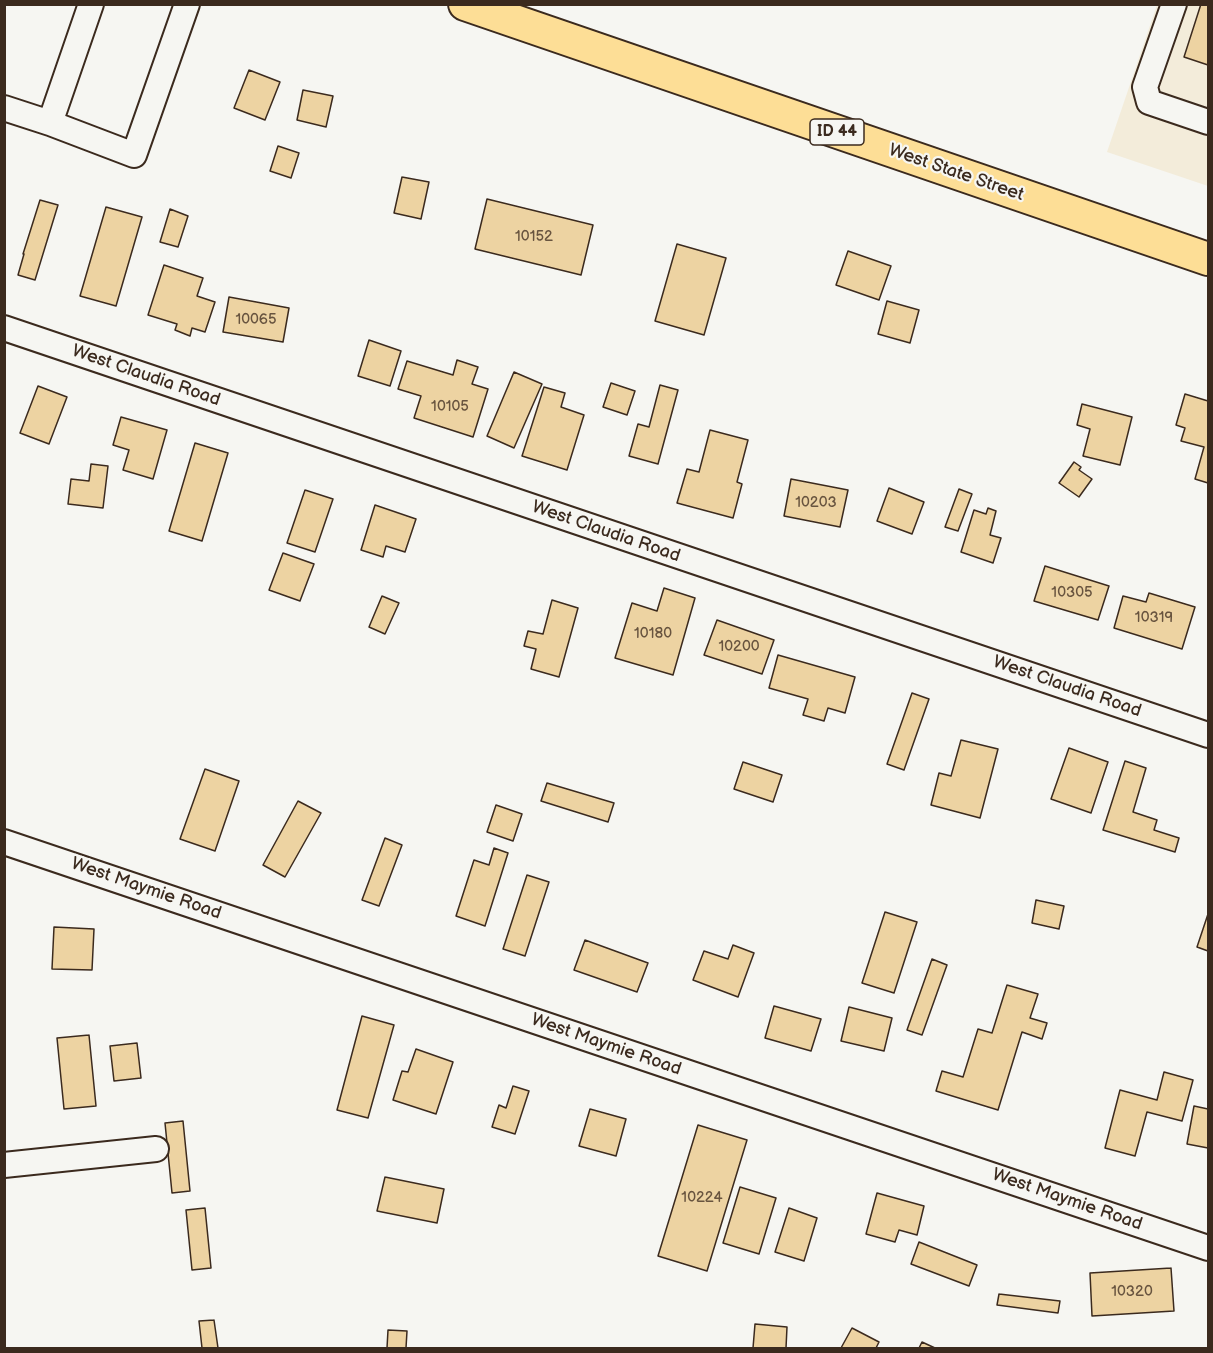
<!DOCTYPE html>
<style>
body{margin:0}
#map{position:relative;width:1213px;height:1353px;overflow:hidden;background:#f6f6f2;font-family:"Balsamiq Sans",sans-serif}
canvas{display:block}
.frame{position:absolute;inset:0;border:6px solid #3b2a1e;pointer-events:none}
</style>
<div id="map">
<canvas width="1213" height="1353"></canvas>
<div class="frame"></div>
</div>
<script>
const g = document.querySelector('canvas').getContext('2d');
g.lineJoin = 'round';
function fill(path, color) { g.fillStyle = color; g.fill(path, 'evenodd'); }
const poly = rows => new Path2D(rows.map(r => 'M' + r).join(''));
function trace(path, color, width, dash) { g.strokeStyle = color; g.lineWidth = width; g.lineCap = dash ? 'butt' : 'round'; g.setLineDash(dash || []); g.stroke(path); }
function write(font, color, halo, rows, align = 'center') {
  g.font = font + ' "Balsamiq Sans",sans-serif'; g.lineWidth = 4.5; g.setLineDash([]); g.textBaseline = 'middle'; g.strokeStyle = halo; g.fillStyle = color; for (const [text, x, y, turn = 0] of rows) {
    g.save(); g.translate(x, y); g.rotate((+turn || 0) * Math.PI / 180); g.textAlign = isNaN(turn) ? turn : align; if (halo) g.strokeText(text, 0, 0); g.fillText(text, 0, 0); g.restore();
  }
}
const built = poly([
 [1157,5,1208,5,1208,186,1107,152]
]);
const building = poly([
 [1201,4,1208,4,1208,65,1184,57,1201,4],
 [249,70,280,82,265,120,234,108,249,70],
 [303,90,333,96,326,127,297,120,303,90],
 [278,146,299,153,291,178,270,171,278,146],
 [402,177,429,182,421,219,394,213,402,177],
 [487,199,593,225,581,275,475,249,487,199],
 [40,200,58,205,35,280,18,275,24,254,23,254,40,200],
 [106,207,142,217,116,306,80,296,106,207],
 [170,209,188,216,178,247,160,242,170,209],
 [677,244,726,258,704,335,655,321,677,244],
 [848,251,891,266,879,300,836,285,848,251],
 [164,265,203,278,197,296,215,302,205,332,192,328,190,336,175,330,177,324,148,315,164,265],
 [229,297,289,308,283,342,223,332,229,297],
 [887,301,919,310,910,343,878,334,887,301],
 [369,340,401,351,390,386,358,376,369,340],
 [457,360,478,367,472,384,488,389,473,437,414,418,421,396,398,389,407,361,453,375,457,360],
 [514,372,542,384,514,448,487,436,514,372],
 [611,383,635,391,627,415,603,407,611,383],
 [660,385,678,390,658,464,629,456,638,424,649,427,660,385],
 [38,386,67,397,49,444,20,433,38,386],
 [544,387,565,393,561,407,584,415,567,470,522,456,544,387],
 [1185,394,1208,401,1208,483,1195,479,1204,447,1181,441,1185,428,1176,425,1185,394],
 [1082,404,1132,417,1120,465,1083,456,1090,429,1077,425,1082,404],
 [121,417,167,430,153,479,123,470,129,450,113,445,121,417],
 [710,430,748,440,737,482,742,484,733,518,677,503,687,469,699,472,710,430],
 [195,443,228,453,202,541,169,531,195,443],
 [1074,462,1081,467,1079,470,1092,479,1079,497,1059,483,1074,462],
 [91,464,108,466,103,508,68,504,71,479,89,481,91,464],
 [791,479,848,490,840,527,784,516,791,479],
 [889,488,924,502,912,534,877,521,889,488],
 [959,489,972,494,958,531,945,527,959,489],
 [305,490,333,499,315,552,287,543,305,490],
 [375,505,416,519,405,552,386,546,383,557,361,550,375,505],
 [988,508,996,511,990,535,1001,538,993,563,961,552,974,510,986,514,988,508],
 [283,553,314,564,300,601,269,590,283,553],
 [1045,566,1109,586,1098,620,1034,601,1045,566],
 [664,588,695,598,673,675,615,658,632,603,657,611,664,588],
 [1149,593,1195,607,1182,649,1114,628,1123,596,1146,602,1149,593],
 [382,596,399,603,385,634,369,627,382,596],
 [552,600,578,608,559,677,531,669,536,649,524,646,528,631,543,634,552,600],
 [717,620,774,640,762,674,704,655,717,620],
 [778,655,855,677,845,713,828,708,824,721,803,715,808,699,769,688,778,655],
 [912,693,929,699,904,770,887,764,912,693],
 [961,740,998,749,980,818,931,805,939,773,951,776,961,740],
 [1069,748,1108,762,1091,813,1051,799,1069,748],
 [1125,761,1146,768,1133,812,1157,820,1154,830,1179,838,1175,852,1103,830,1125,761],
 [743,762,782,775,773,802,734,789,743,762],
 [205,769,239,781,215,851,180,839,205,769],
 [547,783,614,803,608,822,541,801,547,783],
 [298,801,321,813,285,877,263,865,298,801],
 [496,805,522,814,513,841,487,832,496,805],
 [385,838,402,845,379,906,362,900,385,838],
 [494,848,508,853,485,926,456,916,474,860,489,865,494,848],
 [527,875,549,882,525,956,503,949,527,875],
 [1036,900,1064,906,1059,929,1032,923,1036,900],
 [885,912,917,922,894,993,862,983,885,912],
 [1208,914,1208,951,1197,947,1208,914],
 [54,927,94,929,92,970,52,969,54,927],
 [585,940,648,963,637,992,574,970,585,940],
 [733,945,754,953,738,997,693,980,704,951,728,959,733,945],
 [932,959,947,965,922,1035,907,1030,932,959],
 [1007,985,1038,994,1030,1018,1047,1023,1042,1039,1022,1032,998,1110,936,1091,942,1071,963,1077,978,1029,992,1033,1007,985],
 [774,1006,821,1019,811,1051,765,1038,774,1006],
 [849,1007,892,1018,884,1051,841,1041,849,1007],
 [362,1016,394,1025,368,1118,337,1110,362,1016],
 [89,1035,96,1106,64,1109,57,1038,89,1035],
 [137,1043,141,1078,114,1081,110,1046,137,1043],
 [416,1049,453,1062,436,1114,393,1100,402,1071,408,1072,416,1049],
 [1164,1072,1193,1080,1182,1121,1147,1112,1135,1156,1105,1148,1120,1090,1157,1100,1164,1072],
 [513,1086,529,1091,515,1134,492,1127,499,1105,506,1108,513,1086],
 [1194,1106,1208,1109,1208,1148,1187,1144,1194,1106],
 [590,1109,626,1119,616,1156,579,1146,590,1109],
 [183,1121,190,1191,172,1193,165,1123,183,1121],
 [698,1125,747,1140,707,1271,658,1256,698,1125],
 [385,1177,444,1189,437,1223,377,1211,385,1177],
 [740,1187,776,1198,759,1254,723,1243,740,1187],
 [877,1193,924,1206,917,1235,899,1230,895,1242,866,1234,877,1193],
 [205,1208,211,1268,192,1270,186,1210,205,1208],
 [789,1208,817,1218,804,1261,775,1252,789,1208],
 [919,1242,977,1265,969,1286,911,1264,919,1242],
 [1171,1268,1174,1311,1092,1316,1090,1273,1171,1268],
 [999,1294,1060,1301,1058,1313,997,1305,999,1294],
 [214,1320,218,1348,202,1348,199,1321,214,1320],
 [755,1324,787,1327,786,1348,753,1348,755,1324],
 [852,1328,879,1342,876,1348,841,1348,852,1328],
 [388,1330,407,1331,406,1348,387,1348,388,1330],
 [922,1342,935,1348,919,1348,922,1342]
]);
const minor = poly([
 [1174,4,1145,87,1149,102,1208,122],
 [4,108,50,123,91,4],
 [50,123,134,155,187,4],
 [4,328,1208,735],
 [4,842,1208,1248],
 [4,1165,156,1149]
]);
const major = poly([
 [465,4,1208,259]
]);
const numberNames = [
 ["10152",534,237],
 ["10065",256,320],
 ["10105",450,407],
 ["10203",816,503],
 ["10305",1072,593],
 ["10319",1154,618],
 ["10180",653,634],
 ["10200",739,647],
 ["10224",702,1198],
 ["10320",1132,1292]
];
const shields = [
 [837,132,54]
];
const shieldNames = [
 ["ID 44",837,132]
];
const streetNames = [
 ["West State Street",956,173,19],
 ["West Claudia Road",146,376,19],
 ["West Claudia Road",606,532,19],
 ["West Claudia Road",1067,687,19],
 ["West Maymie Road",146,889,19],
 ["West Maymie Road",606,1045,19],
 ["West Maymie Road",1067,1200,19]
];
fill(built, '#f3ecda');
fill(building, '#edd3a2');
trace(building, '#3b2a1e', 1.5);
trace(minor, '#3b2a1e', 28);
trace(major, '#3b2a1e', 36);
trace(minor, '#f6f6f2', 24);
trace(major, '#fdde96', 32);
write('15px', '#68543f', null, numberNames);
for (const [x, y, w] of shields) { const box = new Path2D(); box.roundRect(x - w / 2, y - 13, w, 26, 4.5); g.fillStyle = '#f6f6f2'; g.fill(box); trace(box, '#3b2a1e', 1.5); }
write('bold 16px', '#3b2a1e', null, shieldNames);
write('18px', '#3b2a1e', '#f6f6f2', streetNames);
</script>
